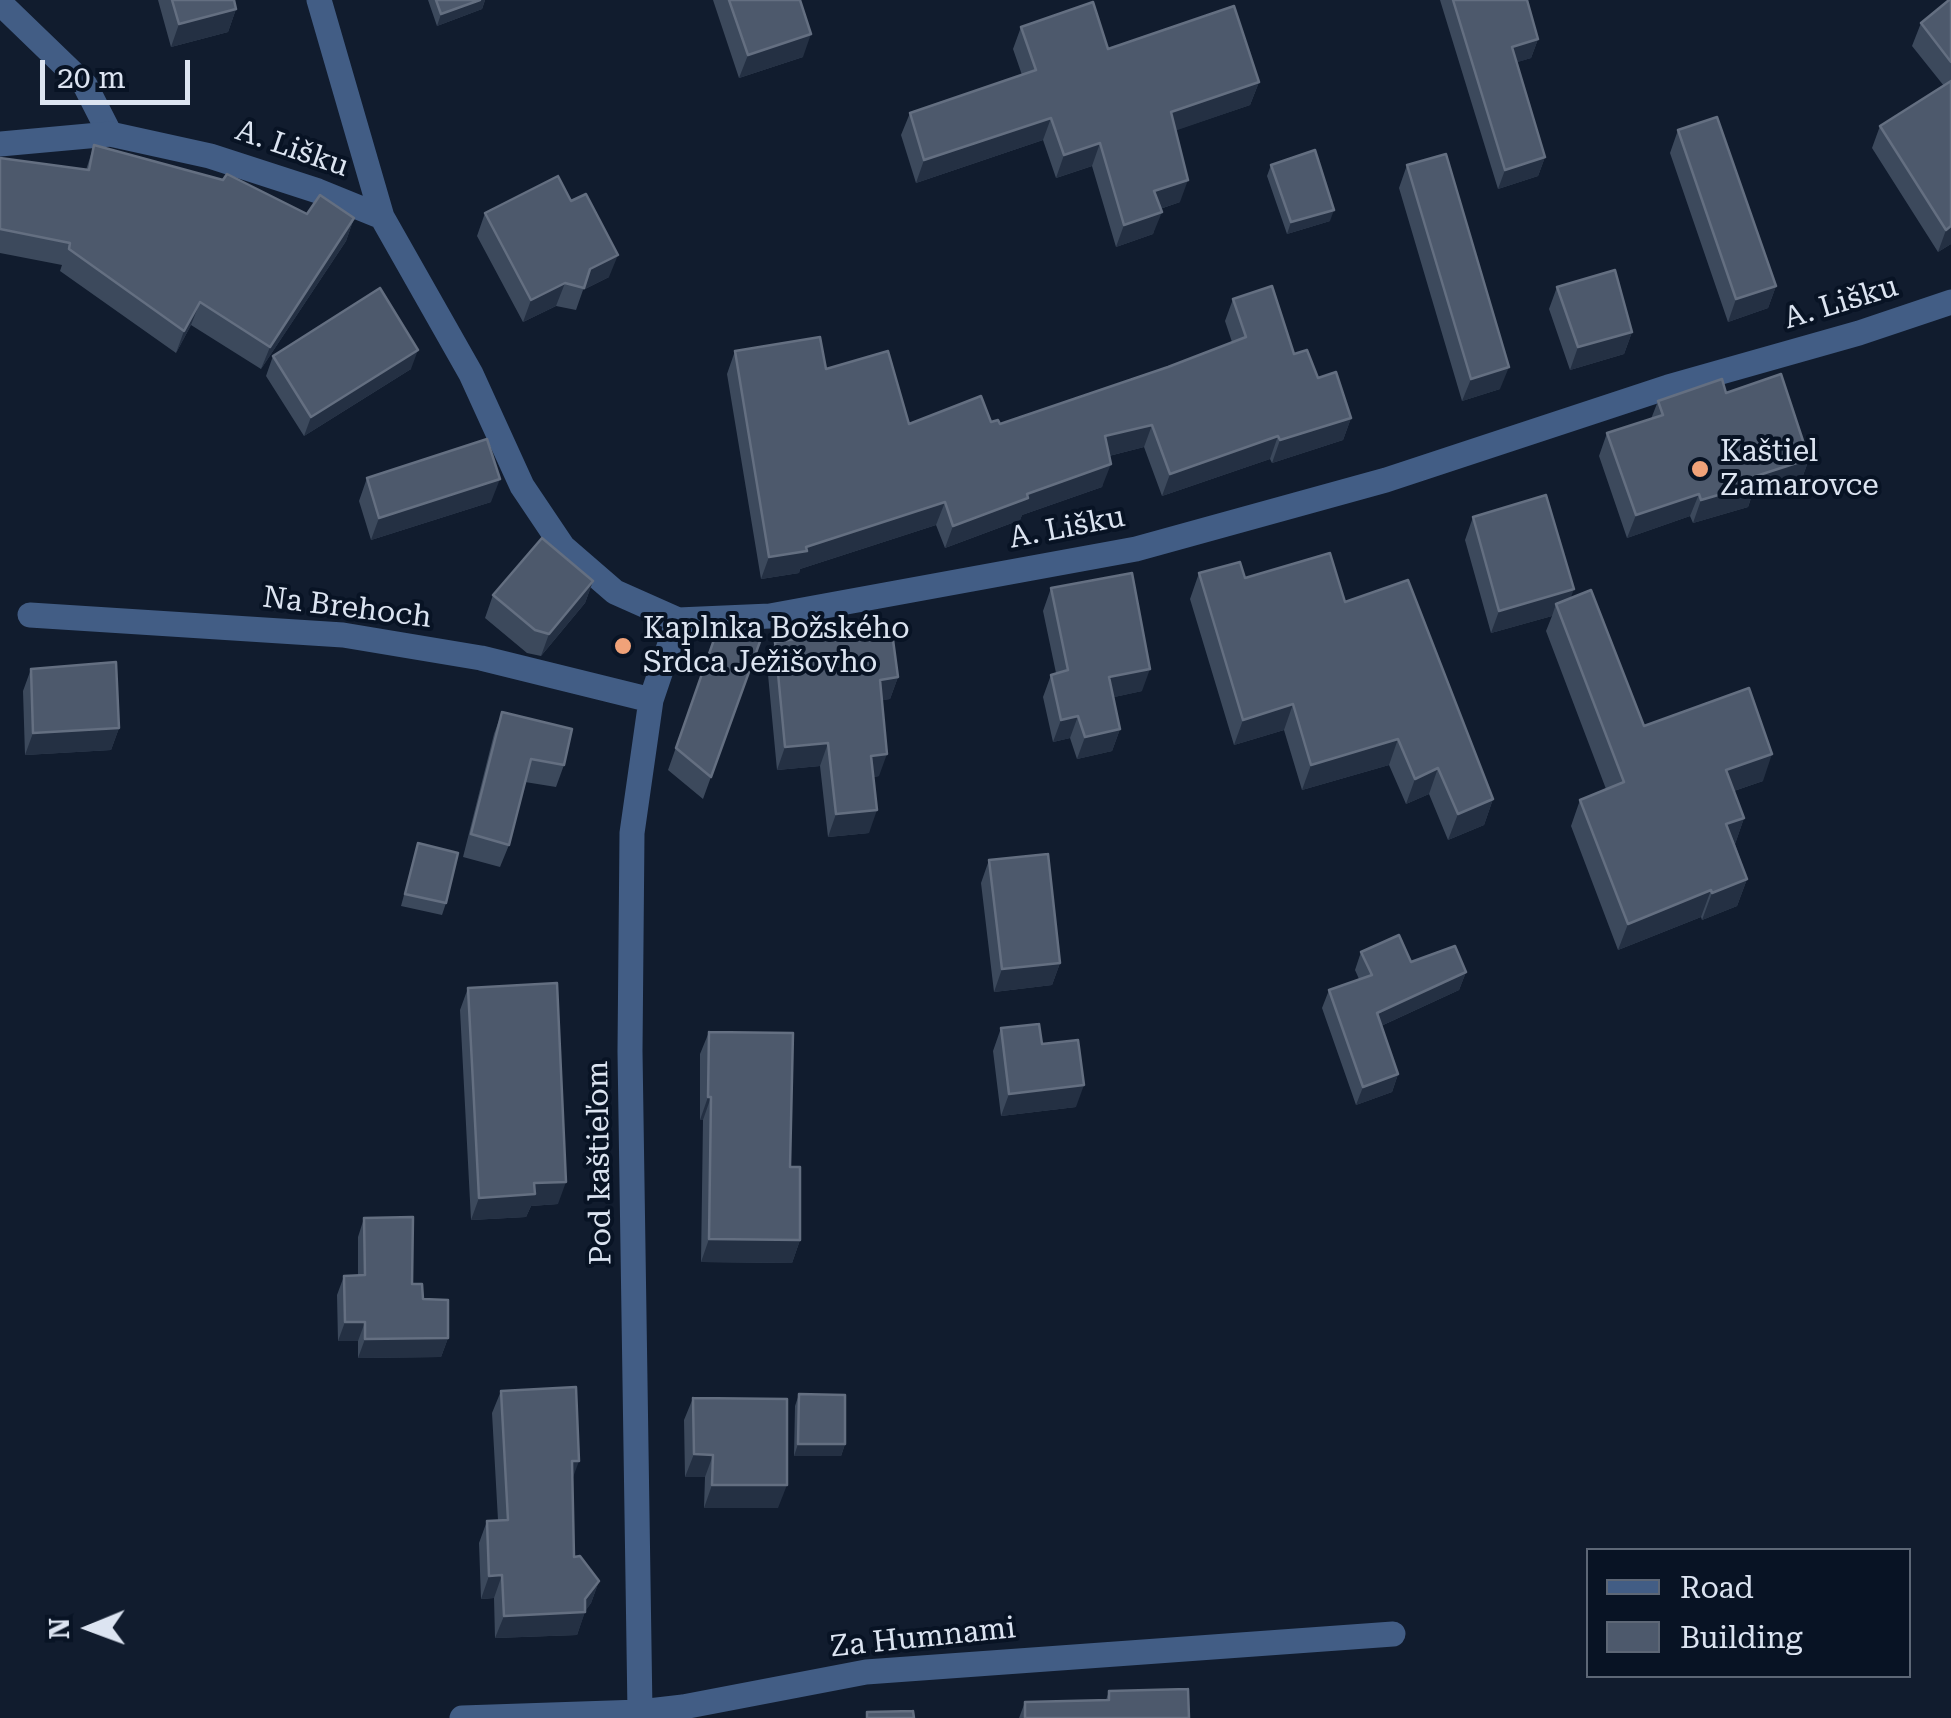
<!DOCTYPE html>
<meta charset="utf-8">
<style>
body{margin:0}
#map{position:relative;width:1951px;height:1718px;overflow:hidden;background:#111c2e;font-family:"Roboto Serif",serif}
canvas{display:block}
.legend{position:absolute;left:1586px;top:1548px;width:325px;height:130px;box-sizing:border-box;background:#081324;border:2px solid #5d6776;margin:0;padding:12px 18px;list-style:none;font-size:30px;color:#dce4f1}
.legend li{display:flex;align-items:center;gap:20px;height:50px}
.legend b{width:50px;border:2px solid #5d6776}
.north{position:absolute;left:40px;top:1578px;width:100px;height:100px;-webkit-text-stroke:8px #081324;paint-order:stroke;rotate:269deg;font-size:28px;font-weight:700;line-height:40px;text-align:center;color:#dce4f1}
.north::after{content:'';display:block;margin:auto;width:35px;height:45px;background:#dce4f1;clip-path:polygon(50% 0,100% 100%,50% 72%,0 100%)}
.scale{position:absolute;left:40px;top:60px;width:150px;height:45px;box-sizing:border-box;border:5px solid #dce4f1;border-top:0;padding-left:12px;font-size:30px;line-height:35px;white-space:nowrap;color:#dce4f1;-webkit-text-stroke:8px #081324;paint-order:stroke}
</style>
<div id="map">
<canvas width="1951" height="1718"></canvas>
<ul class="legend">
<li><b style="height:12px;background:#425d85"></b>Road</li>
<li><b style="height:28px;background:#4d596c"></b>Building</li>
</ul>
<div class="north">N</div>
<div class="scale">20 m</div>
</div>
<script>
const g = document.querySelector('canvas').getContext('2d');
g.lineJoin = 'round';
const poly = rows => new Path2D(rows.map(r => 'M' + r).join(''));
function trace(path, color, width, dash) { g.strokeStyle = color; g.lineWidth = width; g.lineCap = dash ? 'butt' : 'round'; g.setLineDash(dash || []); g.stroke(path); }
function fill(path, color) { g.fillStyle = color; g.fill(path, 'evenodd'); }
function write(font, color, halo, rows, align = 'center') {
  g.font = font + ' "Roboto Serif",serif'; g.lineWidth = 8; g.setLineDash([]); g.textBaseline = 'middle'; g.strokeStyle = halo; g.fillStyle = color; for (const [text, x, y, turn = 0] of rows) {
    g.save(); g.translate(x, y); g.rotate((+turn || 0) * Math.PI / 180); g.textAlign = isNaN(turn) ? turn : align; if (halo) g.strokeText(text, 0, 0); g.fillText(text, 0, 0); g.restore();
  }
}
const service = poly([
 [0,3,85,85,110,134]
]);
const minor = poly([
 [319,0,382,217,471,374,522,486,563,547,615,592,678,620,770,616,1136,549,1386,480,1668,387,1859,333,1951,302],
 [0,144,110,134,210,156,318,191,382,217],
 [30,615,343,635,481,658,651,700],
 [640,1712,630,1051,632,833,651,700,678,620],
 [462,1718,640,1712,683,1707,866,1672,1393,1634]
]);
const wall = poly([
 [158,0,234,0,236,9,228,32,171,47],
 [428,0,485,0,482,9,437,26],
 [713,0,800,0,803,57,739,78],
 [1440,0,1527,0,1538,39,1531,58,1517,62,1545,157,1538,176,1498,189],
 [1951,0,1951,244,1938,252,1872,148,1880,126,1944,86,1912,46,1921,23],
 [1021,27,1108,49,1259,82,1250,105,1176,130,1180,202,1160,209,1153,234,1116,247,1092,166,1056,178,1043,140,916,183,901,135,910,113,1022,75,1013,49],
 [1678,130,1776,286,1768,308,1728,322,1670,153],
 [94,145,307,214,354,218,346,241,261,369,191,325,176,353,60,271,62,265,0,253,0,158,86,170],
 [1271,165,1330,221,1287,234,1267,176],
 [1407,165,1500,389,1462,401,1399,188],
 [485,213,609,277,583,290,576,310,556,306,523,322,477,236],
 [1557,287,1632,332,1624,354,1570,370,1549,309],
 [1233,299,1294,354,1318,378,1351,418,1343,440,1272,463,1270,459,1162,496,1144,447,1109,456,1102,487,1022,515,1020,520,945,548,936,525,800,569,799,573,761,579,727,374,735,351,826,369,909,424,991,422,1000,424,1168,367,1232,342,1225,321],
 [273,356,411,369,304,436,266,376],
 [1726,393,1809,459,1801,481,1751,498,1748,507,1693,523,1690,516,1627,538,1599,456,1607,433,1651,419,1658,401],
 [367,478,491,502,371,540,359,501],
 [1473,517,1571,598,1644,726,1763,781,1734,791,1744,818,1735,844,1747,879,1737,906,1702,920,1701,917,1618,950,1571,826,1580,800,1606,789,1546,631,1552,616,1491,633,1465,540],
 [1199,573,1245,578,1345,602,1493,799,1484,825,1448,840,1429,794,1406,804,1389,765,1302,790,1284,730,1234,745,1190,599],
 [593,581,585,603,541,656,527,653,485,618,493,595],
 [1051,588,1142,691,1114,697,1120,729,1112,751,1077,759,1070,738,1053,742,1043,697,1051,675,1056,673,1043,611],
 [716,634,730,639,762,636,703,799,668,770],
 [775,642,898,677,890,699,882,700,879,776,873,777,869,833,828,837,820,766,777,770,767,664],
 [31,669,119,728,111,750,25,755,23,691],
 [502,712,564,765,556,787,525,782,509,845,500,867,463,857,494,734],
 [418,843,446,903,442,915,401,906],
 [989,860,1060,963,1052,985,994,992,981,883],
 [1361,952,1466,972,1459,990,1381,1026,1398,1074,1392,1092,1356,1105,1322,1008,1329,990,1359,979,1355,970],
 [468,988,558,1204,531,1206,526,1217,471,1220,460,1010],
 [1001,1028,1042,1044,1076,1107,1001,1116,993,1051],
 [709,1032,790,1167,800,1240,792,1263,701,1262,703,1120,700,1120,700,1054],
 [364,1218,423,1299,448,1338,441,1357,358,1358,358,1341,338,1341,337,1295,344,1276,358,1276,358,1237],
 [501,1391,572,1481,574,1557,599,1581,591,1603,585,1611,577,1635,495,1638,494,1598,481,1599,479,1543,487,1521,498,1520,492,1413],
 [799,1394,845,1444,841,1456,794,1456,795,1406],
 [693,1398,778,1508,704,1508,705,1477,685,1477,684,1420],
 [1109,1691,1189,1718,1019,1718,1025,1702,1106,1700]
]);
const shadedWall = poly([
 [480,0,485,0,482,9,437,26,441,14],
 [236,9,228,32,171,47,179,24],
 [811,34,803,57,739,78,748,55],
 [1538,39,1531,58,1505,66,1512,47],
 [1259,82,1250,105,1163,135,1171,112],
 [1051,118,1043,140,916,183,924,160],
 [1100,143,1092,166,1056,178,1064,155],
 [1545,157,1538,176,1498,189,1505,170],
 [1188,180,1180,202,1145,214,1154,191],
 [1334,210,1330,221,1287,234,1291,222],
 [1162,212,1153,234,1116,247,1124,225],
 [354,218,346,241,261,369,270,347],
 [1951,226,1951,244,1938,252,1946,230],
 [618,255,609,277,583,290,590,269],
 [565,283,556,306,523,322,531,300],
 [1776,286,1768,308,1728,322,1736,299],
 [200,302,191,325,176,353,184,331],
 [1632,332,1624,354,1570,370,1578,347],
 [418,350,411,369,304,436,311,417],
 [1509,367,1500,389,1462,401,1471,379],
 [1351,418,1343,440,1272,463,1280,440],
 [1152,425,1144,447,1097,459,1105,436],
 [1278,436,1270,459,1162,496,1170,474],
 [1809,459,1801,481,1751,498,1748,507,1693,523,1701,500,1753,477],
 [1111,464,1102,487,1022,515,1020,520,945,548,953,526,1027,494],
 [500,479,491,502,371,540,379,518],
 [1699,494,1690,516,1627,538,1636,515],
 [945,502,936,525,800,569,799,573,761,579,769,557,806,547],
 [593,581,585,603,541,656,549,634],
 [1574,589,1566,611,1556,604,1552,616,1491,633,1499,611],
 [1150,669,1142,691,1101,700,1109,677],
 [898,677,890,699,872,702,880,680],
 [1293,704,1284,730,1234,745,1243,720],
 [1078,716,1070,738,1053,742,1061,720],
 [119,728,111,750,25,755,33,733],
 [1120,729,1112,751,1077,759,1085,737],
 [1398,739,1389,765,1302,790,1311,765],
 [828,743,820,766,777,770,785,747],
 [887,754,879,776,863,779,871,756],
 [1772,754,1763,781,1716,797,1726,770],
 [1438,768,1429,794,1406,804,1415,779],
 [1493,799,1484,825,1448,840,1458,814],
 [877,810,869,833,828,837,836,814],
 [1744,818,1735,844,1726,824],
 [1747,879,1737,906,1702,920,1712,893],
 [1711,890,1701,917,1618,950,1628,924],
 [1060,963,1052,985,994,992,1002,969],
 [1466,972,1459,990,1370,1031,1377,1013],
 [1398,1074,1392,1092,1356,1105,1363,1087],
 [1084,1085,1076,1107,1001,1116,1009,1094],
 [708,1097,711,1097,703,1120,700,1120],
 [566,1182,558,1204,531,1206,526,1217,471,1220,479,1198,534,1183],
 [709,1239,800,1240,792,1263,701,1262],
 [345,1322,365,1322,358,1341,338,1341],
 [448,1338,441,1357,358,1358,365,1339],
 [798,1444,845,1444,841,1456,794,1456],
 [694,1454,713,1455,705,1477,685,1477],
 [572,1461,579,1461,571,1483],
 [712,1485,787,1485,778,1508,704,1508],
 [502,1575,494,1598,481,1599,489,1576],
 [599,1581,591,1603,584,1613,585,1612,577,1635,495,1638,504,1616,585,1599]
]);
const building = poly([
 [172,0,234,0,236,9,179,24,172,0],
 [436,0,480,0,441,14,436,0],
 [729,0,800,0,811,34,748,55,729,0],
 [1453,0,1527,0,1538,39,1512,47,1545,157,1505,170,1453,0],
 [1949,0,1951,0,1951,62,1921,23,1949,0],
 [1093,2,1108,49,1234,6,1259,82,1171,112,1188,180,1154,191,1162,212,1124,225,1100,143,1064,155,1051,118,924,160,910,113,1036,70,1021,27,1093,2],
 [1951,81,1951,226,1946,230,1880,126,1951,81],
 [1717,117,1776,286,1736,299,1678,130,1717,117],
 [94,145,223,180,227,174,307,214,320,195,354,218,270,347,200,302,184,331,69,249,70,243,0,229,0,158,89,170,94,145],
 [1315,150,1334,210,1291,222,1271,165,1315,150],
 [1446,154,1509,367,1471,379,1407,165,1446,154],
 [558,176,571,201,586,194,618,255,590,269,584,288,565,283,531,300,485,213,558,176],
 [1615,270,1632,332,1578,347,1557,287,1615,270],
 [1272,286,1294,354,1307,350,1318,378,1336,372,1351,418,1280,440,1278,436,1170,474,1152,425,1105,436,1111,464,1027,494,1028,498,953,526,945,502,806,547,807,551,769,557,735,351,820,337,826,369,888,351,909,424,981,396,991,422,998,420,1000,424,1168,367,1246,337,1233,299,1272,286],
 [380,288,418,350,311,417,273,356,380,288],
 [1781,374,1809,459,1753,477,1756,484,1701,500,1699,494,1636,515,1607,433,1663,415,1658,401,1722,379,1726,393,1781,374],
 [487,439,500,479,379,518,367,478,487,439],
 [1546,495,1574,589,1499,611,1473,517,1546,495],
 [542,538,593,581,549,634,535,630,493,595,542,538],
 [1330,553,1345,602,1408,580,1493,799,1458,814,1438,768,1415,779,1398,739,1311,765,1293,704,1243,720,1199,573,1240,562,1245,578,1330,553],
 [1132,573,1150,669,1109,677,1120,729,1085,737,1078,716,1061,720,1051,675,1068,670,1051,588,1132,573],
 [1591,590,1644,726,1749,688,1772,754,1726,770,1744,818,1726,824,1747,879,1712,893,1711,890,1628,924,1580,800,1624,782,1556,604,1591,590],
 [891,625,898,677,880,680,887,754,871,756,877,810,836,814,828,743,785,747,775,642,891,625],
 [716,634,730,639,762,636,711,777,676,748,716,634],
 [116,662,119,728,33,733,31,669,116,662],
 [502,712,572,729,564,765,531,759,509,845,471,834,502,712],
 [418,843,458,853,446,903,405,894,418,843],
 [1048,854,1060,963,1002,969,989,860,1048,854],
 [1399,935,1411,962,1455,946,1466,972,1377,1013,1398,1074,1363,1087,1329,990,1372,975,1361,952,1399,935],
 [557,983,566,1182,534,1183,535,1194,479,1198,468,988,557,983],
 [1039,1024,1042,1044,1078,1040,1084,1085,1009,1094,1001,1028,1039,1024],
 [709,1032,793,1033,790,1167,800,1167,800,1240,709,1239,711,1097,708,1097,709,1032],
 [413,1217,412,1284,422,1284,423,1299,448,1300,448,1338,365,1339,365,1322,345,1322,344,1276,365,1275,364,1218,413,1217],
 [576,1387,579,1461,572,1461,574,1557,580,1556,599,1581,585,1599,585,1612,504,1616,502,1575,489,1576,487,1521,508,1520,501,1391,576,1387],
 [799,1394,845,1395,845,1444,798,1444,799,1394],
 [693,1398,787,1399,787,1485,712,1485,713,1455,694,1454,693,1398],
 [1188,1689,1189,1718,1025,1718,1025,1702,1109,1700,1109,1691,1188,1689],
 [913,1711,914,1718,867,1718,867,1712,913,1711]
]);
const markers = [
 [1700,469,10,"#f0a279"],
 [623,646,10,"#f0a279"]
];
const streetNames = [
 ["A. Lišku",292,149,19],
 ["A. Lišku",1841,303,-17],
 ["A. Lišku",1067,528,-11],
 ["Na Brehoch",347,608,7],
 ["Pod kaštieľom",600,1163,-91],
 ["Za Humnami",923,1638,-6]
];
const poiNames = [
 ["Kaštiel",1720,452],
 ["Zamarovce",1720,486],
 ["Kaplnka Božského",643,629],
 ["Srdca Ježišovho",643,663]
];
trace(service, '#425d85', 25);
trace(minor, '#425d85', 25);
fill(wall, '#3c495c');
fill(shadedWall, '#243043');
fill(building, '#4d596c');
trace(building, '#646f81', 2.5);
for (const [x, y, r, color] of markers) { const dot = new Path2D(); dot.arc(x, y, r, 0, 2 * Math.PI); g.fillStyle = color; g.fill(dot); trace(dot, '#081324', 4); }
write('30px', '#dce4f1', '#081324', streetNames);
write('30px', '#dce4f1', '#081324', poiNames, 'left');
</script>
